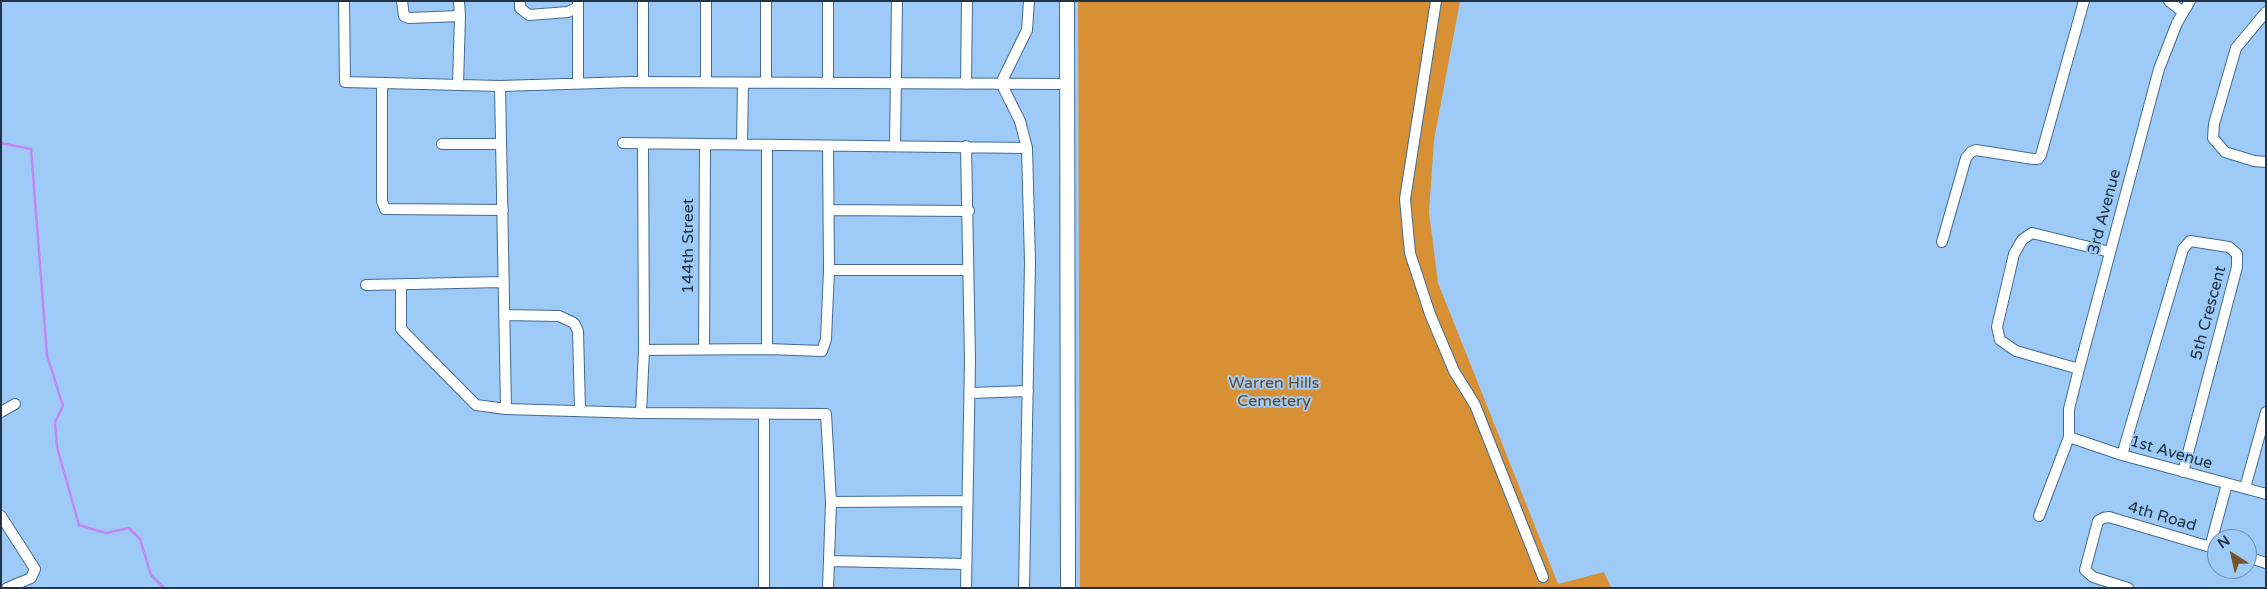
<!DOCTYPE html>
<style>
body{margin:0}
#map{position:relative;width:2267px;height:589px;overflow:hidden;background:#9dcaf6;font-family:"Varela Round",sans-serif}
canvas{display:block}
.frame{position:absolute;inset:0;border:2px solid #213345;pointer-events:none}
.north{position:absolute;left:2207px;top:529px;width:50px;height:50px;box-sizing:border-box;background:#9dcaf6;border:1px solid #6b8eaf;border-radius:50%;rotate:325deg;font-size:14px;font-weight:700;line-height:20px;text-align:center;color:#213345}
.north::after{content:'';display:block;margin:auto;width:18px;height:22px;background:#76542c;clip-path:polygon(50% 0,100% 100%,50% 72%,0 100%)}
</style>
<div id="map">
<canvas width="2267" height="589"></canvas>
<div class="frame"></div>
<div class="north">N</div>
</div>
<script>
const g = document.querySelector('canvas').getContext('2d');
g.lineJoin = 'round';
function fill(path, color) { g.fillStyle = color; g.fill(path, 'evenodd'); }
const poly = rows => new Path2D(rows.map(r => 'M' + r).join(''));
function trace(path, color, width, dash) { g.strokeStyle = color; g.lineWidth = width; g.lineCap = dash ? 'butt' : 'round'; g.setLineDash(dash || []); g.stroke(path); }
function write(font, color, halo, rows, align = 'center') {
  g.font = font + ' "Varela Round",sans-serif'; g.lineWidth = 4; g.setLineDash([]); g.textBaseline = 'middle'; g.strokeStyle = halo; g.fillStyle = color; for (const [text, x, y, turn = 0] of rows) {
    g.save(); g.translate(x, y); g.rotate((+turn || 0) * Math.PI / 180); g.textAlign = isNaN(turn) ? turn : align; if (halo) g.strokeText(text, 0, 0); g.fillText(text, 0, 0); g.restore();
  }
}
const green = poly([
 [1078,1,1460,1,1434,140,1429,212,1438,283,1558,584,1604,572,1611,588,1080,588]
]);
const stream = poly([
 [1,143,31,149,47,355,63,406,55,422,57,447,79,525,106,533,129,528,140,539,151,575,164,588]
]);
const street = poly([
 [344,1,345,82,500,86,631,82,1067,84],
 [402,1,404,16,409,18,460,16,459,1],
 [520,1,520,8,529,15,568,12,578,7,578,2],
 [766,1,766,82],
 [828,1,828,83],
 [1436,1,1405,199,1410,253,1430,314,1454,371,1475,405,1543,577],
 [2169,1,2183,12],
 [578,7,578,83],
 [2266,12,2236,48,2214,124,2213,138,2225,152,2254,161,2266,162],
 [643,82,643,1],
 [706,82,706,1],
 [382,84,382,201,385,209,503,210],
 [966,84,967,1],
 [458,85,460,16],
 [500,86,506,409],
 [623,143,1027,148,1020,121,1001,83,1027,30,1029,1],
 [442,144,500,144],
 [742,144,743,83],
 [895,145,897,1],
 [829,210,969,211],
 [1942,242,1966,158,1971,152,1976,150,2033,159,2038,159,2041,155,2084,1],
 [829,270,968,270],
 [366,285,502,282],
 [401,286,401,329,476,405,506,409,641,413,826,414,831,502,828,588],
 [504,315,559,316,574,323,578,331,580,411],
 [704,349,705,144],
 [767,349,767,145],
 [644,350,767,349,822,351,826,339,829,270,828,146],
 [2079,369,2016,351,2000,340,1997,327,2014,254,2022,240,2032,233,2110,252],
 [970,393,1028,391],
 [1,412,15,404],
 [641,413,644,350,643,144],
 [764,414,764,588],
 [2069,437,2122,455,2266,494],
 [2122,455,2183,249,2190,241,2229,247,2237,254,2237,267,2183,472],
 [2245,488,2266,412],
 [831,502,967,501],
 [1,516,35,569,31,578,7,588],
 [2039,516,2069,437,2069,409,2079,369,2159,69,2177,23,2190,1],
 [2210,547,2227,484],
 [2247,557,2266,563],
 [829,561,966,564],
 [966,588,970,360,966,146],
 [1024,588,1030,262,1027,148],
 [2128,588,2093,577,2085,570,2098,521,2103,518,2109,517,2217,549]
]);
const secondary = poly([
 [1067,1,1068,588]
]);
const streetNames = [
 ["3rd Avenue",2105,212,-75],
 ["144th Street",689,246,-90],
 ["5th Crescent",2209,313,-75],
 ["1st Avenue",2171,453,16],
 ["4th Road",2162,517,16]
];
const parkNames = [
 ["Warren Hills",1274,384],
 ["Cemetery",1274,402]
];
fill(green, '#d89034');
trace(stream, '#c387f5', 2.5);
trace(street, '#426c94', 12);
trace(secondary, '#426c94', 16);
trace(street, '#fff', 10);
trace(secondary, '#fff', 14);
write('16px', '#213345', '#9dcaf6', streetNames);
write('16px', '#6c471b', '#9dcaf6', parkNames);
</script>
